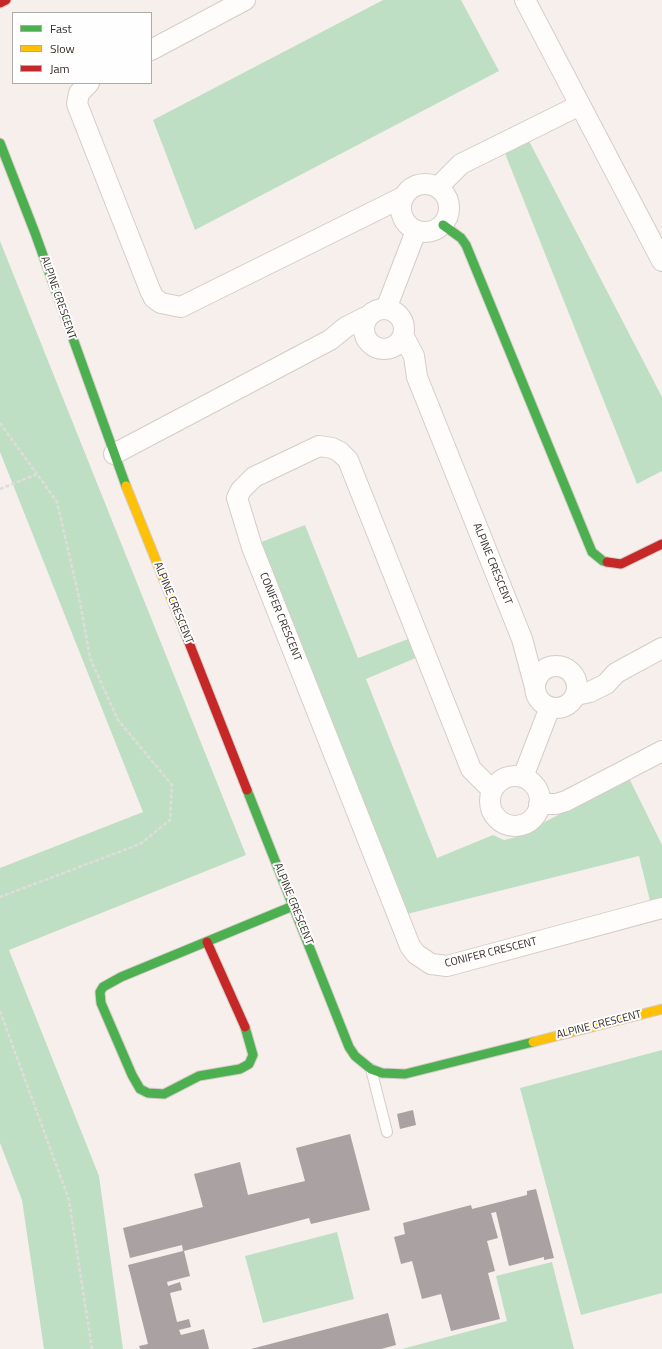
<!DOCTYPE html>
<style>
body{margin:0}
#map{position:relative;width:662px;height:1349px;overflow:hidden;background:#f7efeb;font-family:"Titillium Web",sans-serif}
canvas{display:block}
.legend{position:absolute;left:12px;top:12px;width:140px;height:72px;box-sizing:border-box;background:#fefefe;border:1px solid #aeaaa8;margin:0;padding:5px 7px;list-style:none;font-size:12px;color:#352b27}
.legend li{display:flex;align-items:center;gap:8px;height:20px}
.legend b{width:20px;border:1px solid #aeaaa8}
</style>
<div id="map">
<canvas width="662" height="1349"></canvas>
<ul class="legend">
<li><b style="height:5px;background:#4caf50"></b>Fast</li>
<li><b style="height:5px;background:#ffc107"></b>Slow</li>
<li><b style="height:5px;background:#c62828"></b>Jam</li>
</ul>
</div>
<script>
const g = document.querySelector('canvas').getContext('2d');
g.lineJoin = 'round';
function fill(path, color) { g.fillStyle = color; g.fill(path, 'evenodd'); }
const poly = rows => new Path2D(rows.map(r => 'M' + r).join(''));
function trace(path, color, width, dash) { g.strokeStyle = color; g.lineWidth = width; g.lineCap = dash ? 'butt' : 'round'; g.setLineDash(dash || []); g.stroke(path); }
function write(font, color, halo, rows, align = 'center') {
  g.font = font + ' "Titillium Web",sans-serif'; g.lineWidth = 4; g.setLineDash([]); g.textBaseline = 'middle'; g.strokeStyle = halo; g.fillStyle = color; for (const [text, x, y, turn = 0] of rows) {
    g.save(); g.translate(x, y); g.rotate((+turn || 0) * Math.PI / 180); g.textAlign = isNaN(turn) ? turn : align; if (halo) g.strokeText(text, 0, 0); g.fillText(text, 0, 0); g.restore();
  }
}
const green = poly([
 [383,0,461,0,499,71,195,230,153,120],
 [528,139,662,397,662,471,637,484,504,151],
 [0,241,246,855,9,950,99,1176,123,1349,44,1349,22,1200,0,1143,0,868,143,812,0,452],
 [305,525,358,658,411,638,418,657,366,679,437,858,493,835,504,840,516,837,629,778,662,845,662,901,651,905,639,856,407,914,259,543],
 [662,1050,662,1293,581,1315,520,1088],
 [337,1232,354,1299,263,1323,245,1256],
 [552,1262,574,1349,402,1349,507,1321,496,1276]
]);
const building = poly([
 [413,1110,416,1125,400,1129,397,1114],
 [350,1134,370,1210,311,1224,309,1218,184,1251,190,1276,167,1282,168,1286,180,1282,182,1290,170,1293,177,1322,189,1319,191,1327,179,1330,181,1335,204,1329,209,1349,140,1349,139,1346,148,1344,128,1265,183,1251,182,1245,130,1258,123,1228,203,1207,194,1174,240,1162,248,1195,305,1181,296,1148],
 [536,1189,554,1258,544,1260,544,1257,509,1266,496,1212,491,1213,498,1238,487,1241,495,1271,488,1273,500,1319,451,1331,441,1294,422,1299,412,1261,401,1264,394,1237,405,1234,403,1223,471,1205,472,1209,527,1195,527,1191],
 [388,1313,396,1345,381,1349,251,1349]
]);
const path = poly([
 [0,423,37,474],
 [0,489,37,474,57,502,80,602,90,658,118,720,172,785,170,820,140,844,0,897],
 [0,1011,69,1200,92,1349]
]);
const lane = poly([
 [371,1069,387,1132]
]);
const street = poly([
 [525,0,662,261],
 [151,50,245,0],
 [89,83,79,93,77,104,150,290,154,298,161,303,181,307,403,197],
 '401 208a24 24 0 1 1 48 0a24 24 0 1 1-48 0Z',
 [438,187,461,164,580,105],
 '364 329a20 20 0 1 1 40 0a20 20 0 1 1-40 0Z',
 [386,309,416,231],
 [403,335,414,356,417,377,522,639,535,687],
 [114,454,330,340,346,327,368,316],
 '535 687a21 21 0 1 1 42 0a21 21 0 1 1-42 0Z',
 [576,695,590,692,606,684,616,673,662,648],
 '490 801a25 25 0 1 1 50 0a25 25 0 1 1-50 0Z',
 [523,777,550,707],
 [492,790,471,769,348,460,340,452,332,448,319,446,254,477,241,490,237,498,252,547,410,946,416,954,431,964,447,966,662,908],
 [539,804,556,804,566,801,662,751]
]);
const fast = poly([
 [0,143,35,233,126,486],
 [443,225,461,238,466,245,592,552,603,561,607,562],
 [247,790,349,1047,355,1056,371,1069,382,1073,405,1074,533,1042],
 [245,1027,253,1055,249,1064,240,1069,199,1076,164,1094,148,1093,140,1089,132,1075,101,1003,100,992,103,987,121,977,293,906]
]);
const slow = poly([
 [126,486,184,630],
 [533,1042,662,1009]
]);
const jam = poly([
 [0,3,6,0],
 [607,562,621,564,662,544],
 [184,630,247,790],
 [207,942,245,1027]
]);
const streetNames = [
 ["ALPINE CRESCENT",58,298,71],
 ["ALPINE CRESCENT",492,564,68],
 ["ALPINE CRESCENT",173,603,68],
 ["CONIFER CRESCENT",280,617,68],
 ["ALPINE CRESCENT",293,904,68],
 ["CONIFER CRESCENT",491,953,-14],
 ["ALPINE CRESCENT",599,1025,-14]
];
fill(green, '#bfdfc4');
fill(building, '#a9a1a2');
trace(lane, '#d5ccc8', 12);
trace(street, '#d5ccc8', 22);
trace(fast, '#d5ccc8', 11);
trace(slow, '#d5ccc8', 11);
trace(jam, '#d5ccc8', 11);
trace(path, '#dfdcdb', 2.5, [4, 2]);
trace(lane, '#fefdfc', 10);
trace(street, '#fefdfc', 20);
trace(fast, '#4caf50', 9);
trace(slow, '#ffc107', 9);
trace(jam, '#c62828', 9);
write('11px', '#352b27', '#fefefe', streetNames);
</script>
